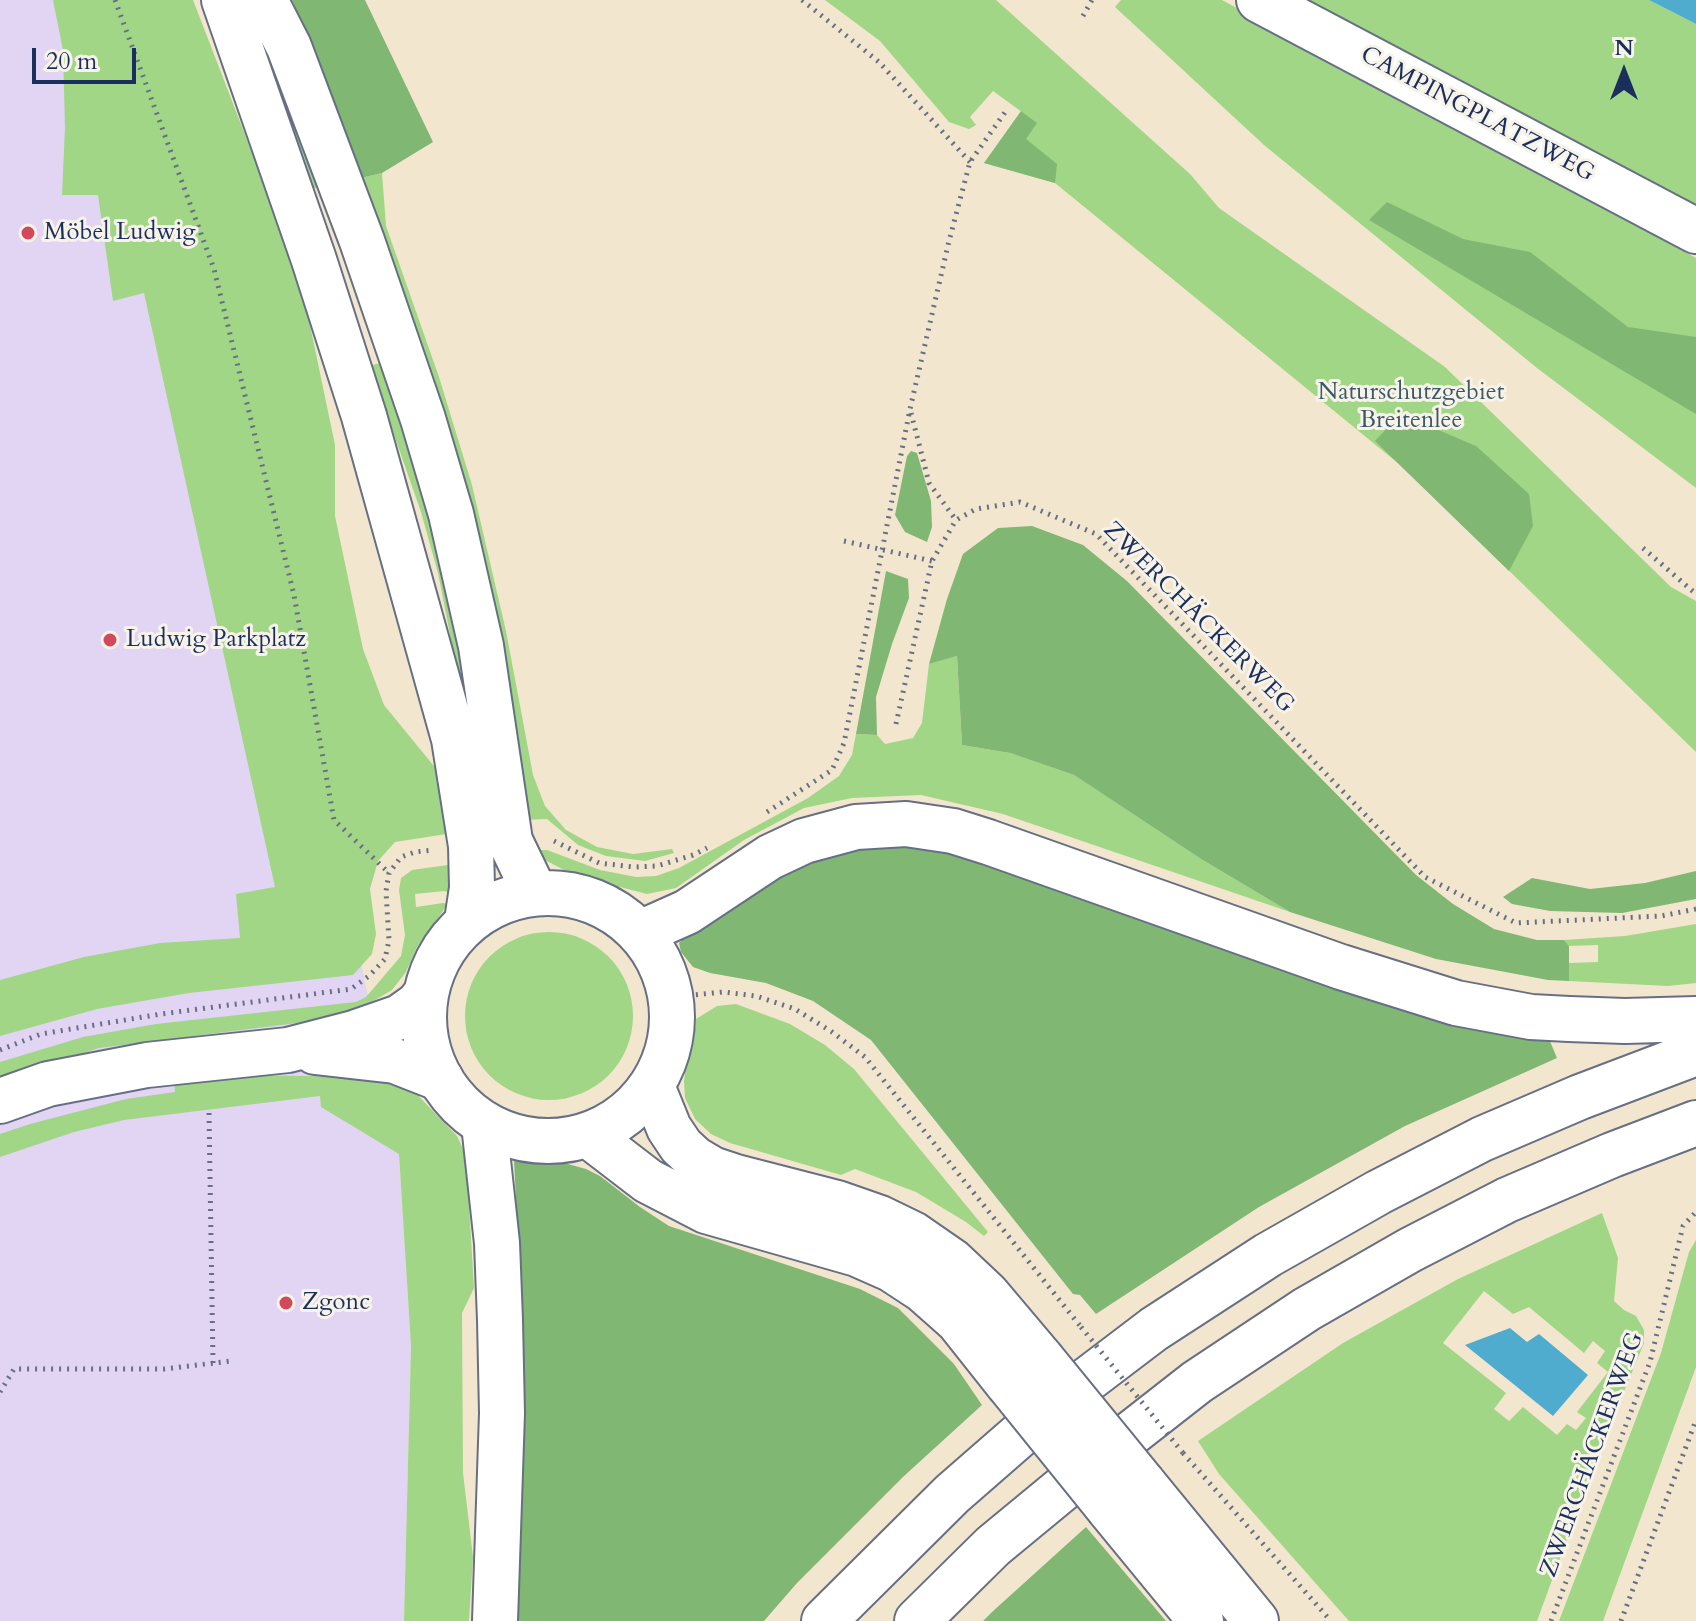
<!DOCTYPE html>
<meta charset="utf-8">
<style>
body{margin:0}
#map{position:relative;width:1696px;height:1621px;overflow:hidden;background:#f3e6ce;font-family:Cardo,serif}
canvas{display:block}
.north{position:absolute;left:1584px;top:32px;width:80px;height:80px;-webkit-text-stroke:6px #f7f3e8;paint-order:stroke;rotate:0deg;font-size:22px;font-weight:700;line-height:32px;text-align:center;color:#1b2f5e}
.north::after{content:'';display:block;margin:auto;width:28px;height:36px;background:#1b2f5e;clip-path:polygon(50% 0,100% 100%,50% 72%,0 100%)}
.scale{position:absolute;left:32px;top:48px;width:104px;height:36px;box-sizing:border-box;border:4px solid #1b2f5e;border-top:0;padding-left:10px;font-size:24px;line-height:28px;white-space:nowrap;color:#1b2f5e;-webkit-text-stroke:6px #f7f3e8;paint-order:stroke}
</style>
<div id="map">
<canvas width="1696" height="1621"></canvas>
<div class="north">N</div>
<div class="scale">20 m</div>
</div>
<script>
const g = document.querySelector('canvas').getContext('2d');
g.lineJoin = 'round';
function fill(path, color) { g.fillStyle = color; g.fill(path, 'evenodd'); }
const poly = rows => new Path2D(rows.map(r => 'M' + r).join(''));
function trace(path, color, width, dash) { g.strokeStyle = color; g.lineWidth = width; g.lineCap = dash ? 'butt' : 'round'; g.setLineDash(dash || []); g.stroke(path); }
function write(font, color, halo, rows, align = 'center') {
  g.font = font + ' Cardo,serif'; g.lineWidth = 6; g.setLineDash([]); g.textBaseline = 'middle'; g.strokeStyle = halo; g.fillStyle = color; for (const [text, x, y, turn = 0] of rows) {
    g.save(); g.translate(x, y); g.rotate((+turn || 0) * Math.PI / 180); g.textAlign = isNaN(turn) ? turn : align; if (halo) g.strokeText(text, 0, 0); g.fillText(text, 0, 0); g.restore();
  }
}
const built = poly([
 [0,0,119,0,345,881,399,1154,411,1346,404,1621,0,1621]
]);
const green = poly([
 [53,0,193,0,300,277,335,445,335,516,363,649,384,705,442,776,453,833,395,842,378,861,370,889,376,934,372,954,353,975,189,993,97,1009,0,1036,0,980,84,957,160,943,240,938,236,894,275,887,144,293,113,301,98,195,62,195,65,128,63,50],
 [247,0,322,186,312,189,261,57],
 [825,0,996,0,1190,174,1219,208,1445,367,1671,587,1696,601,1696,752,1399,464,1055,183,984,163,1026,115,993,91,970,117,976,125,969,129,949,122,880,41],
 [1121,0,1222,0,1696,258,1696,488,1537,368,1264,145,1115,7],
 [1281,0,1649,0,1696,24,1696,210],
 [382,173,386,226,439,377,472,485,506,631,533,775,545,806,566,830,597,847,633,854,672,849,674,853,645,861,606,856,578,845,547,819,523,820,512,725,513,701,494,606,469,501,443,411,361,178],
 [386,361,427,491,487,767,460,685,438,573,421,512,370,366],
 [957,656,962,745,1010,753,1074,775,1201,859,1290,912,1003,814,921,795,852,798,804,808,744,840,676,888,647,894,616,886,593,876,566,871,545,860,537,850,547,850,600,870,636,877,656,876,679,868,808,798,839,776,852,755,856,734,877,735,885,744,913,738,922,723,929,664],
 [455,864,454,894,444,891,415,894,416,907,443,903,448,904,417,947,406,972,392,990,375,1000,340,1013,297,1023,99,1048,0,1079,0,1062,83,1037,156,1024,356,1002,366,997,401,956,405,935,399,890,401,878,412,870],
 [1696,924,1696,983,1668,986,1569,981,1569,963,1598,962,1598,945,1569,946,1564,940,1625,936],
 '465 1016a84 84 0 1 1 168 0a84 84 0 1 1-168 0Z',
 [736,1004,790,1024,825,1045,854,1069,988,1232,984,1236,966,1222,916,1192,855,1169,841,1175,730,1143,711,1134,695,1119,685,1098,684,1081,686,1066,693,1047,696,1019,717,1006],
 [231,1075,382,1077,408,1085,457,1136,466,1155,474,1288,462,1313,463,1473,473,1557,469,1621,404,1621,411,1346,399,1154,321,1107,320,1096,124,1120,74,1132,0,1157,0,1134,30,1124,126,1099,175,1092,174,1082],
 [1602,1213,1618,1258,1614,1301,1624,1310,1636,1316,1644,1330,1644,1343,1597,1457,1537,1621,1349,1621,1219,1474,1198,1441,1343,1343,1458,1279],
 [1484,1291,1513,1314,1529,1307,1584,1353,1593,1341,1605,1351,1597,1363,1608,1372,1577,1412,1586,1418,1576,1430,1567,1424,1557,1435,1523,1407,1509,1421,1494,1409,1506,1393,1443,1343],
 [1696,1240,1696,1367,1603,1621,1559,1621,1661,1353,1689,1252]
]);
const forest = poly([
 [292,0,365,0,433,142,382,173,361,178],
 [1021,111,1037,123,1026,139,1057,164,1055,183,984,163],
 [1387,202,1463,239,1530,252,1628,327,1696,337,1696,414,1369,220],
 [1393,422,1422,423,1476,446,1529,494,1533,526,1509,571,1375,441],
 [911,451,917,453,931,501,932,527,927,542,905,532,895,515,907,456],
 [1032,526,1083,545,1127,581,1416,875,1453,904,1494,929,1537,940,1564,940,1569,946,1569,981,1548,980,1436,959,1290,912,1201,859,1074,775,1010,753,962,745,957,656,929,664,947,599,963,554,998,528],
 [886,571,908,579,909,598,892,644,876,697,877,735,856,734],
 [912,840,1549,1039,1557,1058,1405,1126,1259,1207,1096,1314,1080,1295,1073,1294,871,1040,813,1001,766,983,710,973,693,967,681,952,679,943,691,933,800,860,834,848],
 [1696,871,1696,899,1622,913,1550,911,1512,904,1503,897,1532,878,1590,889,1645,883],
 [514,1161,568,1164,586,1169,600,1176,640,1207,669,1226,860,1289,898,1308,954,1364,982,1405,904,1476,797,1583,764,1621,513,1621,519,1255],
 [1086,1527,1166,1621,983,1621,992,1612]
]);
const water = poly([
 [1649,0,1696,0,1696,24],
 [1510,1328,1527,1342,1539,1334,1588,1375,1553,1416,1465,1345]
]);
const path = poly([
 [115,0,214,269,294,595,334,820,389,873],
 [802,0,879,62,970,162],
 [1083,16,1092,0],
 [911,413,929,483,956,520,976,509,1020,502,1096,534,1425,877,1516,923,1661,916,1696,909],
 [844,541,932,561],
 [1643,548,1696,594],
 [896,724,932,561,956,520],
 [767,812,832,770,844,743,910,409,949,241,970,162,1008,108],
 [554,841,599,863,634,867,657,866,693,855,707,848],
 [672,997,723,992,756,996,795,1009,832,1032,865,1057,1081,1327],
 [0,1050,41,1034,161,1014,351,989,369,976,385,959,389,940,386,891,389,873,401,857,415,852,433,850],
 [209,1113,213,1363],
 [0,1392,14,1369,164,1369,231,1361],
 [1183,1453,1331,1621],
 [1551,1621,1650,1362,1683,1226,1696,1212],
 [1621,1621,1696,1420]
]);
const minor = poly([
 [1259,0,1696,231],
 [315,1052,395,1061,441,1079],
 [0,1101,48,1084,147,1065,288,1050,354,1033,400,1017,418,1004,425,995]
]);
const major = poly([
 [224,0,314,260,364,416,454,739,471,846,472,888,467,921],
 [265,0,289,47,362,241,423,419,451,514,481,646,510,841,535,893],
 '424 1017a124 124 0 1 1 248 0a124 124 0 1 1-248 0Z'
]);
const highway = poly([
 [640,933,687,912,770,857,804,841,856,827,906,824,953,831,988,842,1341,967,1456,1003,1531,1017,1569,1019,1625,1021,1696,1019],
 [652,1086,669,1128,681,1146,695,1159,712,1169,736,1177,837,1203,880,1218,913,1234,952,1261,987,1294,1041,1358],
 [484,1124,497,1243,500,1320,502,1413,495,1621],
 [588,1135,648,1181,706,1211,857,1254,891,1269,923,1290,958,1321,1008,1384],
 [1143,1483,1256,1621],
 [1109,1509,1201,1621],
 [824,1621,952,1494,1054,1405,1154,1329,1268,1255,1379,1192,1482,1139,1580,1097,1696,1053],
 [917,1621,993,1546,1096,1461,1197,1382,1307,1309,1410,1250,1507,1200,1612,1155,1696,1123]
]);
const pathBridge = poly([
 [1081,1327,1183,1453]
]);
const highwayBridge = poly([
 [1041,1358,1143,1483],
 [1008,1384,1109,1509]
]);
const markers = [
 [28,233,8,"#d1495b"],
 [110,640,8,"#d1495b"],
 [286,1303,8,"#d1495b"]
];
const streetNames = [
 ["CAMPINGPLATZWEG",1477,115,28],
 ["ZWERCHÄCKERWEG",1198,618,45],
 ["ZWERCHÄCKERWEG",1593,1455,-70]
];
const poiNames = [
 ["Möbel Ludwig",44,233],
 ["Ludwig Parkplatz",126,640],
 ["Zgonc",302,1303]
];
const parkNames = [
 ["Naturschutzgebiet",1411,393],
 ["Breitenlee",1411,421]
];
fill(built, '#e2d4f3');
fill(green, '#a1d686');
fill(forest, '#80b773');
fill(water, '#50acce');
trace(minor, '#676f85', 48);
trace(major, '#676f85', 48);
trace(highway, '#676f85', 48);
trace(path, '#676f85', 5, [2, 6]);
trace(minor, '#fff', 44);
trace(major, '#fff', 44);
trace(highway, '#fff', 44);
trace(highwayBridge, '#676f85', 48, []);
trace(pathBridge, '#676f85', 5, [2, 6]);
trace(highwayBridge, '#fff', 44);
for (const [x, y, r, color] of markers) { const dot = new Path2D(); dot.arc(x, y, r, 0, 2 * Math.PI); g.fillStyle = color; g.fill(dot); trace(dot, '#f7f3e8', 3); }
write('24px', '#1b2f5e', '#f7f3e8', streetNames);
write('24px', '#1b2f5e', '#f7f3e8', poiNames, 'left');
write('24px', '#3c5968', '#f7f3e8', parkNames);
</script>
